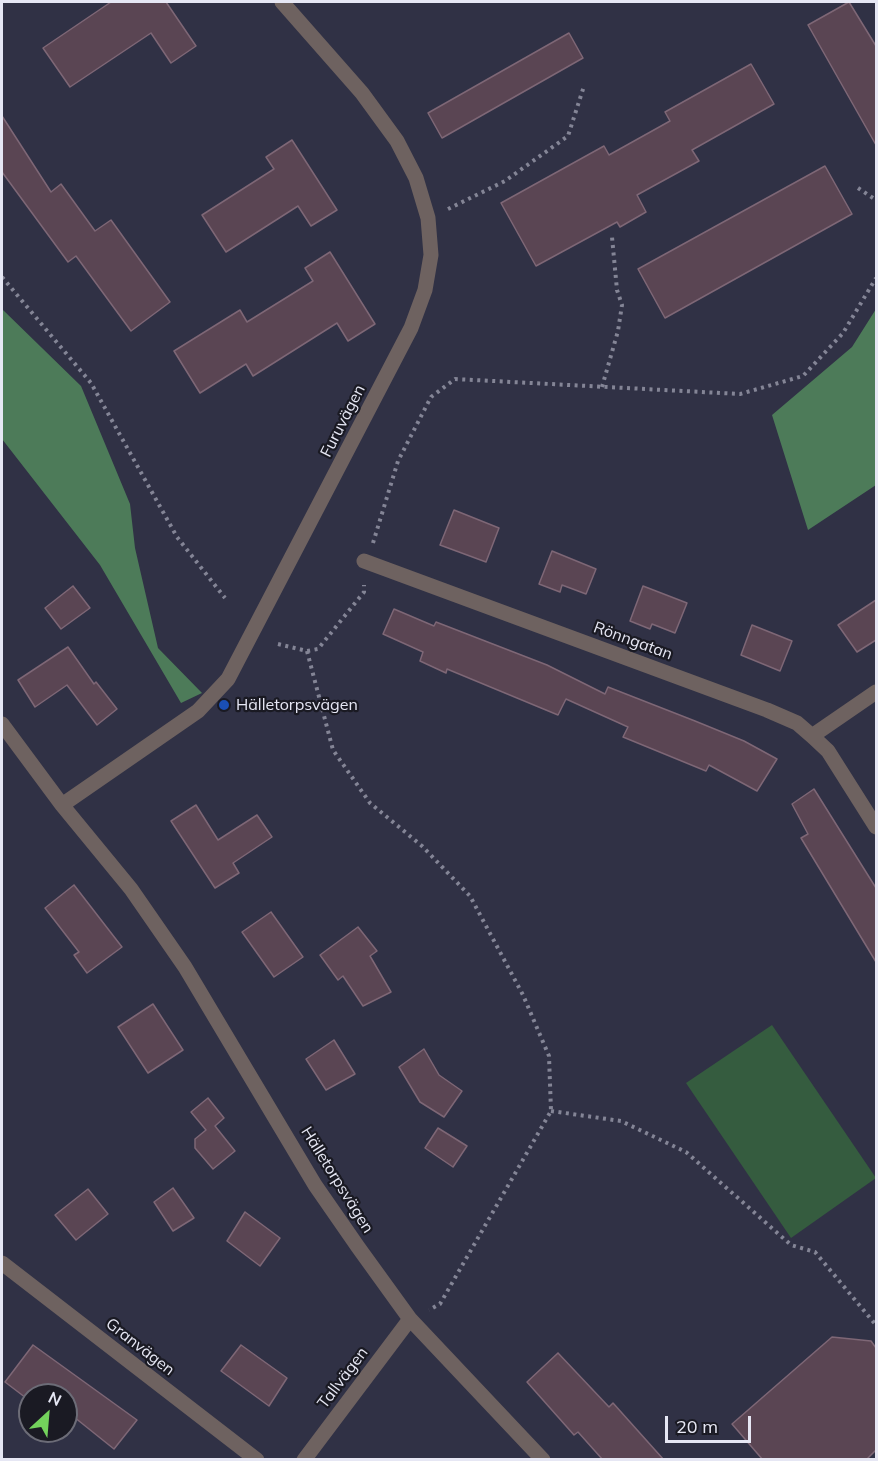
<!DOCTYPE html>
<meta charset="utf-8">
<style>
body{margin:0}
#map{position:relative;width:878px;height:1461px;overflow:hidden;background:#303145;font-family:Mulish,sans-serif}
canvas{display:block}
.frame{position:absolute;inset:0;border:3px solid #e6e7f4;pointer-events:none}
.north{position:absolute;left:18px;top:1383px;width:60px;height:60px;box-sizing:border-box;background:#1a1a23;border:2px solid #6c6c77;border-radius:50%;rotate:26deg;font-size:16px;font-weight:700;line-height:24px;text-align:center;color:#e6e7f4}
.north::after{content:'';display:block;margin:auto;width:21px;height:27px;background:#73d25c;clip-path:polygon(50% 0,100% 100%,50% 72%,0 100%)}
.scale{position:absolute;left:665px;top:1416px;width:86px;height:27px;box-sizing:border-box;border:3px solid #e6e7f4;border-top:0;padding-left:8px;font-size:18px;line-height:21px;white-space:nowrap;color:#e6e7f4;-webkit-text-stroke:4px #1a1a23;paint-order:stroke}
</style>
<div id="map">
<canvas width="878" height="1461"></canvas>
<div class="frame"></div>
<div class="north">N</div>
<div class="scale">20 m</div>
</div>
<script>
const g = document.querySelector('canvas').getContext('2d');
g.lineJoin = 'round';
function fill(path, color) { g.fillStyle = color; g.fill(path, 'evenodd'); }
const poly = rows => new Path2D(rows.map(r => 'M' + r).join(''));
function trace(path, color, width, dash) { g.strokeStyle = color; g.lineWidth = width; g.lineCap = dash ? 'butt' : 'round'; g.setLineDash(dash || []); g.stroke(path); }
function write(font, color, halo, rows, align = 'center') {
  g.font = font + ' Mulish,sans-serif'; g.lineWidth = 4.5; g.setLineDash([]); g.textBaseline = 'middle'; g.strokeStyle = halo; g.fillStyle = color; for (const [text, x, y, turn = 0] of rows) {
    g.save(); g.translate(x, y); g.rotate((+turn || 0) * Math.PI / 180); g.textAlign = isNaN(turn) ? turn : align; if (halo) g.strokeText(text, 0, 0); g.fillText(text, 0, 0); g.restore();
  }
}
const green = poly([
 [772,1025,876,1178,791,1238,686,1083]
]);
const forest = poly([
 [2,309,81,386,130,504,135,548,158,648,202,693,181,703,100,565,2,439],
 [876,309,876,485,808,530,772,415,852,347]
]);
const building = poly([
 [111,2,166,2,196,46,171,63,151,33,70,87,43,48,111,2],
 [849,2,876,46,876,145,808,25,849,2],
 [569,33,583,58,442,138,428,113,569,33],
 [751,64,774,104,692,150,699,161,637,195,646,212,620,227,617,222,536,266,501,203,604,146,609,155,670,121,665,112,751,64],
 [2,116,51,192,61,184,95,231,111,220,170,302,131,331,76,256,68,262,2,172,2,116],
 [292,140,337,210,311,226,298,206,226,252,202,215,274,169,266,157,292,140],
 [825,166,852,214,665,318,638,269,825,166],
 [330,252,375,324,348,341,337,323,253,376,246,364,200,393,174,351,240,310,247,322,313,281,305,268,330,252],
 [454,510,499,528,486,562,440,545,454,510],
 [552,551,596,569,586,594,562,585,560,592,539,584,552,551],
 [73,586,90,608,61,629,45,608,73,586],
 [643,586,687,603,675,633,652,624,650,629,630,621,643,586],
 [876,600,876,640,857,652,838,625,876,600],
 [394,609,434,626,436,622,547,665,605,694,608,687,695,721,744,741,777,759,757,791,709,765,706,771,623,737,628,727,566,699,558,715,447,669,446,673,420,661,423,652,383,634,394,609],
 [752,625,792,641,780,671,741,655,752,625],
 [68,647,94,684,96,682,117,709,97,725,67,685,35,707,18,680,68,647],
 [814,789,876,888,876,962,801,838,808,834,792,804,814,789],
 [196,805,218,840,257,815,272,837,233,863,239,873,215,888,171,821,196,805],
 [74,885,122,947,87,973,74,955,79,952,45,908,74,885],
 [271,912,303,957,274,977,242,932,271,912],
 [358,927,377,951,370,956,391,992,363,1006,343,976,338,980,320,955,358,927],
 [153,1004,183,1050,148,1073,118,1027,153,1004],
 [334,1040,355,1074,326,1090,306,1059,334,1040],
 [424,1049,439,1075,462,1091,444,1117,420,1102,399,1067,424,1049],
 [208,1098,224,1118,215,1126,235,1151,213,1169,195,1148,195,1139,206,1130,191,1112,208,1098],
 [438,1128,467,1146,453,1167,425,1148,438,1128],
 [173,1188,194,1218,173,1231,154,1202,173,1188],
 [88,1189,108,1214,76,1240,55,1215,88,1189],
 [245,1212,280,1238,260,1266,227,1241,245,1212],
 [832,1337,871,1341,876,1348,876,1450,866,1460,763,1460,732,1424,832,1337],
 [33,1345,137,1420,114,1449,74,1417,66,1427,66,1395,30,1395,30,1401,5,1382,33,1345],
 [241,1345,287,1378,269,1406,221,1371,241,1345],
 [558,1353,609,1407,613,1403,664,1460,603,1460,578,1432,574,1435,527,1382,558,1353]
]);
const path = poly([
 [858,188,876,200],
 [448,209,505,181,568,136,584,86],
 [2,277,91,383,177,537,225,598],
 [602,387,618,331,622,305,617,290,612,237],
 [373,543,398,461,431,397,455,379,740,394,803,376,843,333,876,278],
 [278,644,307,651,318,649,364,592,364,585],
 [307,651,333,750,370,803,422,846,470,896,523,995,549,1056,551,1111,440,1304,429,1310],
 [551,1111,621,1121,686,1152,791,1245,815,1252,876,1325]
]);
const street = poly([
 [364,561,767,710,797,723,812,736,876,692],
 [2,724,62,805,131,889,185,967,315,1185,358,1247,410,1319,543,1460],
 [812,736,828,751,876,827],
 [62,805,198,711,228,679,411,328,425,290,431,255,428,218,416,178,397,141,362,93,282,2],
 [2,1263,257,1460],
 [304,1460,410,1319]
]);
const markers = [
 [224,705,6,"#1a4fb4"]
];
const streetNames = [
 ["Furuvägen",343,421,-63],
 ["Rönngatan",633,641,20],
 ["Hälletorpsvägen",337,1180,58],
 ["Granvägen",140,1347,38],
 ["Tallvägen",343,1378,-53]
];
const poiNames = [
 ["Hälletorpsvägen",236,705]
];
fill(green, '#355c3f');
fill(forest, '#4d7b59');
fill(building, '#5a4553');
trace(building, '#7e6776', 1.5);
trace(path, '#848596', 4, [3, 4.5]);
trace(street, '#6e6260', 15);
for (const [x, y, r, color] of markers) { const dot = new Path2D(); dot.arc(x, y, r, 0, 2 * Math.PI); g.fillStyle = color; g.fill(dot); trace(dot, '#1a1a23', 2); }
write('16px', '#e6e7f4', '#1a1a23', streetNames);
write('16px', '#e6e7f4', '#1a1a23', poiNames, 'left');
</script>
